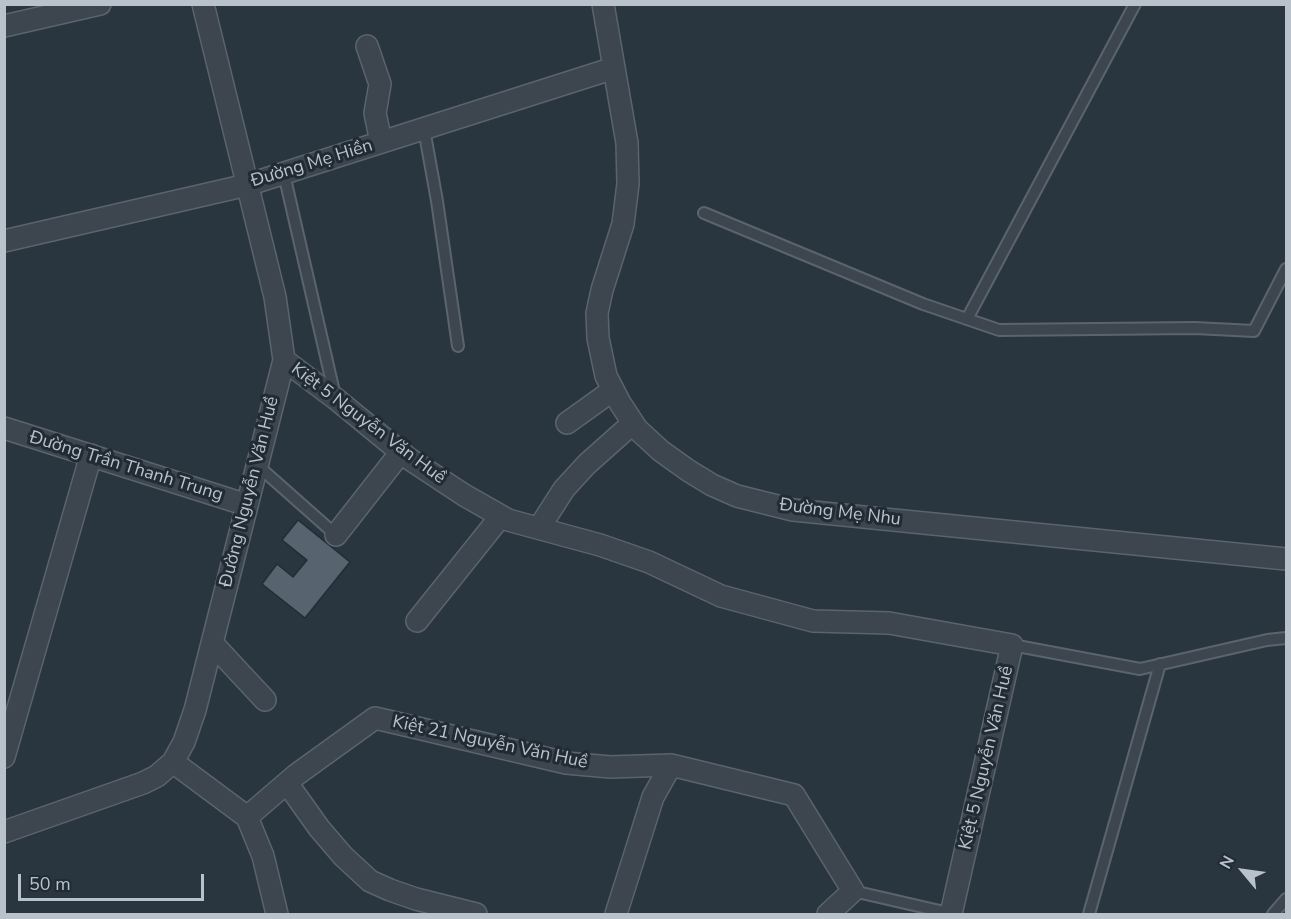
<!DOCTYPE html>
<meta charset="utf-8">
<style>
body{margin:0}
#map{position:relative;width:1291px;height:919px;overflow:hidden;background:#29353f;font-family:"Nunito Sans",sans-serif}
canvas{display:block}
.frame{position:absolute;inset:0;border:6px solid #b9c1ca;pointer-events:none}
.north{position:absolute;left:1213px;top:841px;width:60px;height:60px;-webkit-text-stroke:4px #212b34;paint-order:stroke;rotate:299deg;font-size:16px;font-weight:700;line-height:24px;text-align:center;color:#b9c1ca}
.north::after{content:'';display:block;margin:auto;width:21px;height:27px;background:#b9c1ca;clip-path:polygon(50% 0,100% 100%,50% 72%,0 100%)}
.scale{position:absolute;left:18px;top:874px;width:186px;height:27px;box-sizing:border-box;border:3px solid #b9c1ca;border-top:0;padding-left:8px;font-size:18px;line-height:21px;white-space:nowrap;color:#b9c1ca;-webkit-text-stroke:4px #212b34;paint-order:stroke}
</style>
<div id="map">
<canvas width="1291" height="919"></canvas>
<div class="frame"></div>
<div class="north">N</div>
<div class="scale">50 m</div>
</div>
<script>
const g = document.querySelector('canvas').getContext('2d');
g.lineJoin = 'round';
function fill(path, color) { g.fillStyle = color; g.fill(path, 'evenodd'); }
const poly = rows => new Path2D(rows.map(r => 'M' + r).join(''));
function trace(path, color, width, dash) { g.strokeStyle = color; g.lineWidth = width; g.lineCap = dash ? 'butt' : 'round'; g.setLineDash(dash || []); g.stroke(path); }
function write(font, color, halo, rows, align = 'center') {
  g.font = font + ' "Nunito Sans",sans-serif'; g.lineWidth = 6; g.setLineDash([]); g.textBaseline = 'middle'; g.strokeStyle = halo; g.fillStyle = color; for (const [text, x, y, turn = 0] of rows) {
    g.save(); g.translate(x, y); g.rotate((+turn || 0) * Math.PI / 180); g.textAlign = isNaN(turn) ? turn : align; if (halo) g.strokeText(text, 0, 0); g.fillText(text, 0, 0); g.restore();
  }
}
const building = poly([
 [298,520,350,562,305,618,262,584,277,564,293,577,307,560,282,540,298,520]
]);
const lane = poly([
 [424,129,437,201,458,346],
 [284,174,335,396],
 [704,213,923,304,999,330,1195,328,1254,331,1286,269],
 [967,319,1135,4],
 [257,465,336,535],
 [1012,645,1140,669,1267,640,1286,638],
 [853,891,953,914],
 [1089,914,1160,664],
 [1273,914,1286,899]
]);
const street = poly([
 [603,4,627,143,628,184,623,224,602,290,597,313,598,338,606,376,620,403,637,429,661,451,689,471,712,485,737,496,793,510,1286,559],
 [4,26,100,4],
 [367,46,380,84,375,113,381,142],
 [4,241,247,185,614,68],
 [284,360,336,399,408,458,464,495,508,520,600,545,649,562,721,596,813,621,889,623,1012,645,951,914],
 [567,423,613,390],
 [4,428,247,505],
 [539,528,564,489,587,464,633,423],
 [336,535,401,452],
 [417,621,501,516],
 [212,643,265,700],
 [4,757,91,455],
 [173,762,247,817,263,856,277,914],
 [287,783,319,828,343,856,370,881,390,890,416,899,476,914],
 [247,817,296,775,375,718,566,763,610,767,671,765,794,795,853,891,828,914],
 [4,832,143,783,157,776,173,762,184,742,195,710,284,360,275,297,203,4],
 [616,914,653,797,671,765]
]);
const streetNames = [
 ["Đường Mẹ Hiền",312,164,-17],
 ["Kiệt 5 Nguyễn Văn Huề",368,424,37],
 ["Đường Trần Thanh Trung",126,467,17],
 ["Đường Nguyễn Văn Huề",250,492,-76],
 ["Đường Mẹ Nhu",840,513,7],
 ["Kiệt 21 Nguyễn Văn Huề",490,743,12],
 ["Kiệt 5 Nguyễn Văn Huề",987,758,-77]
];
fill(building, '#57636f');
trace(building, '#232d36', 1.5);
trace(lane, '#5a646d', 14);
trace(street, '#5a646d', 24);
trace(lane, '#3d464f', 10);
trace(street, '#3d464f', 21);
write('18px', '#b9c1ca', '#212b34', streetNames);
</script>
